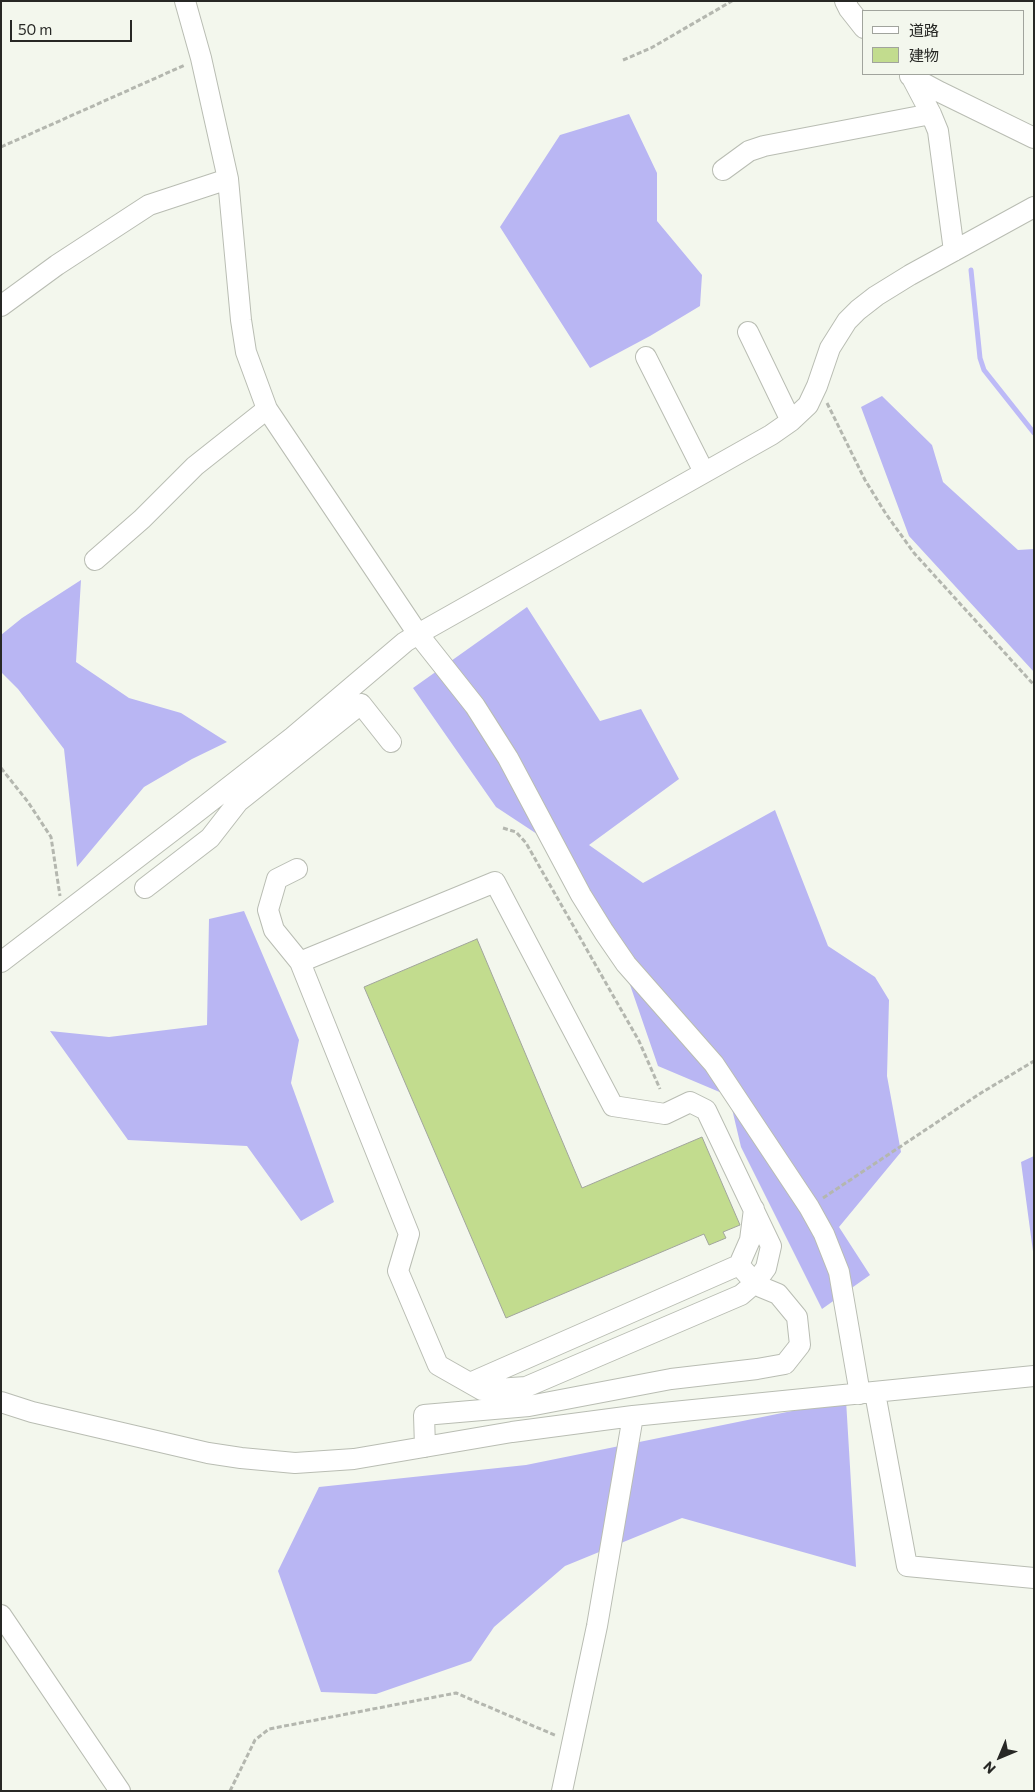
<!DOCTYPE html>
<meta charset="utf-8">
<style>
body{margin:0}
#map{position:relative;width:1035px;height:1792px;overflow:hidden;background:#f3f7ed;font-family:Commissioner,"Noto Sans JP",sans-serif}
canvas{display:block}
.frame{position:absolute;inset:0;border:2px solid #272825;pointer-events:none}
.legend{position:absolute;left:862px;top:10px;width:162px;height:65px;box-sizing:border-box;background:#f3f7ed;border:1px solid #a1a49d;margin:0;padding:6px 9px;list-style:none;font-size:15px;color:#272825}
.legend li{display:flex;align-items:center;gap:10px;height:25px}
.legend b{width:25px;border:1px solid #a1a49d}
.north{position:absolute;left:975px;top:1732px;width:50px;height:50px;-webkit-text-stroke:4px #f3f7ed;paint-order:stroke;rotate:225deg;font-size:14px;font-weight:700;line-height:20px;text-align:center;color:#272825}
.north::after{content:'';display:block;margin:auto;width:18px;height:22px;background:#272825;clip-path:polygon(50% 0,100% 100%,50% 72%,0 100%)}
.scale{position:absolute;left:10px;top:20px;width:122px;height:22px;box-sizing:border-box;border:2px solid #272825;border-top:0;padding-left:6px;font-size:15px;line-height:18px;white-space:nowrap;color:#272825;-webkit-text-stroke:4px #f3f7ed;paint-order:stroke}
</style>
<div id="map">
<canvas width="1035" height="1792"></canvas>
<div class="frame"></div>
<ul class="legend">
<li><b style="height:6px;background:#fff"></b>道路</li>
<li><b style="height:14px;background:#c2dc8e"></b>建物</li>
</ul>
<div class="north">N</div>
<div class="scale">50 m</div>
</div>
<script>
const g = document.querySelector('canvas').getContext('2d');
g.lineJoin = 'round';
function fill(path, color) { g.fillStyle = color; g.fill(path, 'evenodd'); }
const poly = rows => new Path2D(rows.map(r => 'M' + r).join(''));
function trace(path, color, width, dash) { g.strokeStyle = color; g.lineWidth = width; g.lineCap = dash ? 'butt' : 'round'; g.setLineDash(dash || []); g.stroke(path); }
const forest = poly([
 [629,114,657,173,657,221,702,275,700,306,650,336,590,368,500,227,560,135],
 [882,396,932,445,943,482,1018,550,1034,549,1034,672,909,536,861,407],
 [81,580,76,662,129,698,181,713,227,742,192,759,144,787,77,867,64,749,18,689,1,672,1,635,22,618],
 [527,607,600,721,641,709,679,779,589,845,643,883,775,810,828,946,875,977,889,1000,887,1076,901,1152,839,1227,870,1275,822,1309,741,1147,729,1096,658,1066,628,979,540,836,496,807,413,688],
 [244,911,299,1040,291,1083,334,1202,301,1221,247,1146,128,1140,50,1031,109,1037,207,1025,209,919],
 [1034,1156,1034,1259,1021,1162],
 [846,1400,856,1567,682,1518,565,1566,494,1627,471,1661,376,1694,321,1692,278,1571,319,1487,526,1465]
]);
const stream = poly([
 [971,270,980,358,984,370,1034,433]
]);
const building = poly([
 [477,939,582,1188,702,1137,740,1225,723,1232,726,1238,709,1245,704,1234,506,1318,364,987,477,939]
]);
const path = poly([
 [623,60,651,48,732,1],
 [1,147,185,65],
 [827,403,865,480,886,514,914,553,1034,685],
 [1,768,28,802,51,837,60,896],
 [503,828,516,832,526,843,639,1041,660,1089],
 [823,1198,981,1093,1034,1061],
 [230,1791,255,1740,269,1729,456,1693,557,1736]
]);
const minor = poly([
 [185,1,201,58,228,179,241,320,246,352,267,409,418,634,475,706,508,758,581,895,604,932,626,964,714,1064,809,1207,824,1234,839,1272,860,1394],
 [845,1,849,9,864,28],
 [910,76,940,92,1034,138],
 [911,76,931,114,938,131,954,251],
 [723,170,749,151,764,146,931,114],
 [1,306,57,265,149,205,228,179],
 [748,332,791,421],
 [646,357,704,472],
 [95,560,142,519,195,466,267,409],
 [297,869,277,879,268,910,274,930,300,962],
 [145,888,210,838,238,802,361,704,391,742],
 [1,962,184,822,293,737,405,642,418,634,771,435,791,421,808,405,817,386,830,348,847,321,858,310,876,296,910,275,1034,207],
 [470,1383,739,1265,750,1240,754,1209],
 [875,1393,907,1566,1034,1578],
 [1,1402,32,1412,208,1453,241,1458,295,1463,354,1459,512,1432,633,1416,1034,1376],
 [425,1447,424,1415,529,1406,671,1379,757,1369,785,1364,800,1345,797,1317,778,1294,761,1287,755,1283,741,1295,526,1387,482,1390,438,1365,398,1271,409,1234,300,962,495,882,613,1106,665,1114,690,1102,706,1110,771,1246,766,1268,755,1283,739,1265],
 [1,1615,120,1791],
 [562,1791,597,1626,633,1416]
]);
fill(forest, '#b9b6f3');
trace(stream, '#bdbaf7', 5);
fill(building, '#c2dc8e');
trace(building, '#a1a59c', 1);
trace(minor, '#b9bdb3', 22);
trace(path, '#b4b7af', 3, [5, 2.5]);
trace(minor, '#fff', 20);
</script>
